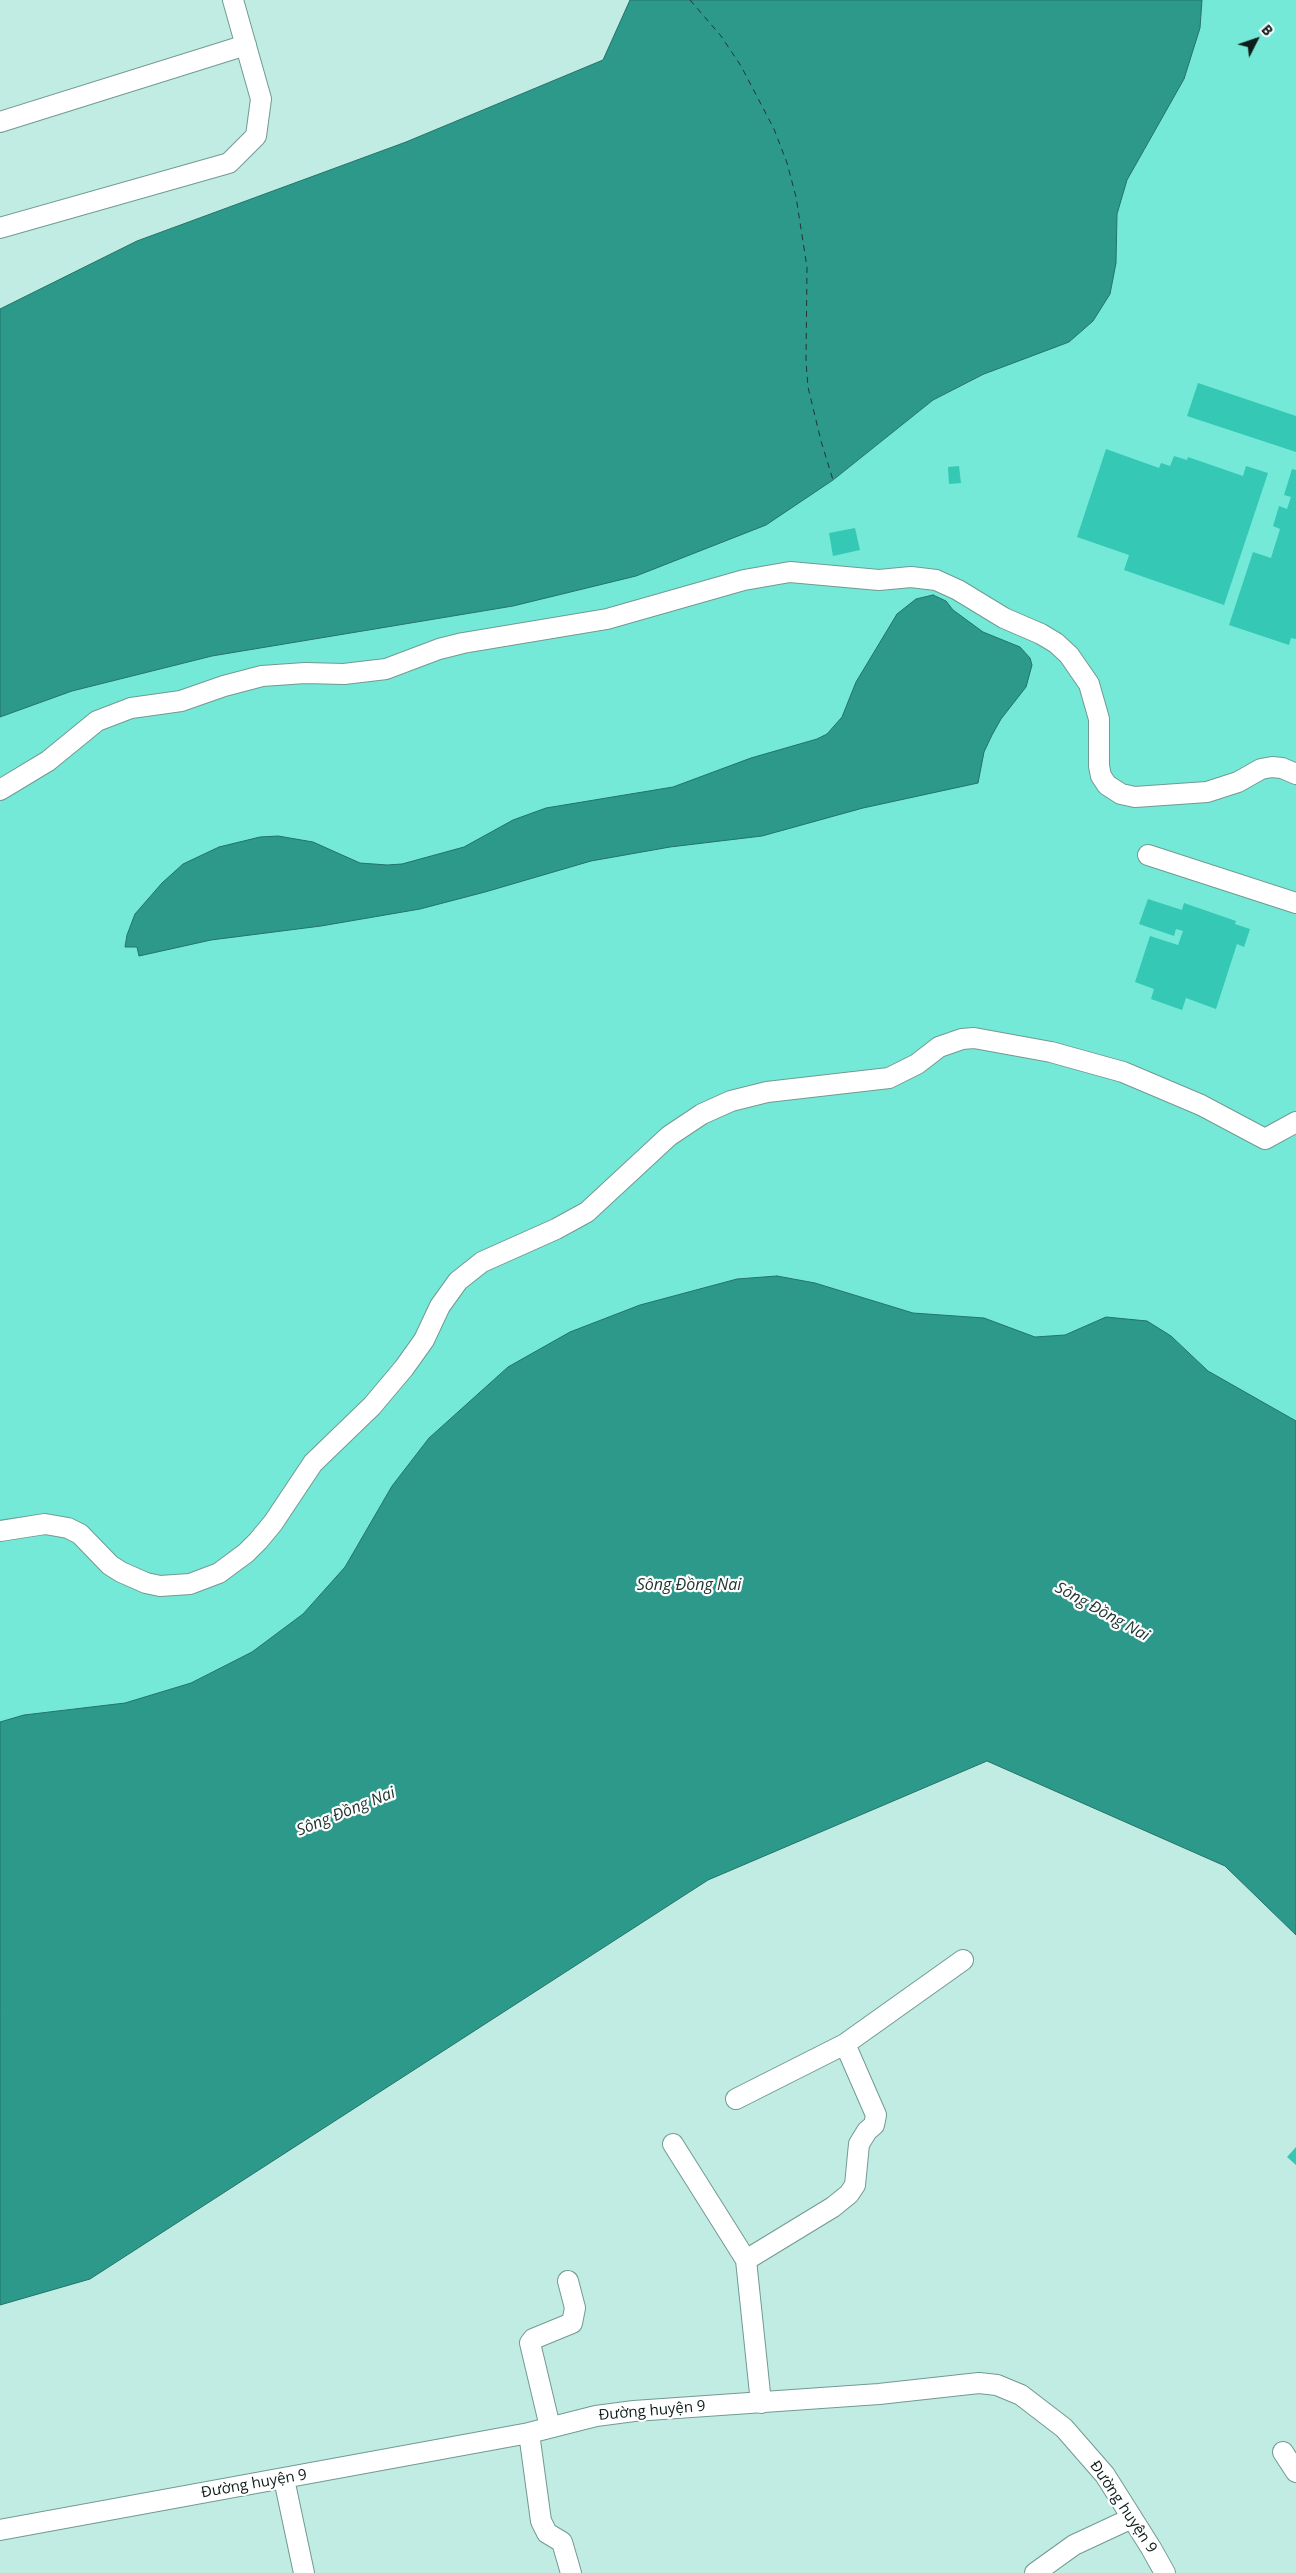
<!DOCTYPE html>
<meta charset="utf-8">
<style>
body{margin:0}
#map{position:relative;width:1296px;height:2573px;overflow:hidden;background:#c1ece3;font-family:"Open Sans",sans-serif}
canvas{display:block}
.north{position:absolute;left:1231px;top:15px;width:50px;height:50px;-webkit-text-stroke:4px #fff;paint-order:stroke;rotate:49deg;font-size:14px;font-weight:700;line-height:20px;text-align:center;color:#0c1d1a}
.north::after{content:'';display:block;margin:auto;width:18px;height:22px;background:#0c1d1a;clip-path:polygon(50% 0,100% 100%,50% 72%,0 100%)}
</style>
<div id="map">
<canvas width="1296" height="2573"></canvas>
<div class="north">B</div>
</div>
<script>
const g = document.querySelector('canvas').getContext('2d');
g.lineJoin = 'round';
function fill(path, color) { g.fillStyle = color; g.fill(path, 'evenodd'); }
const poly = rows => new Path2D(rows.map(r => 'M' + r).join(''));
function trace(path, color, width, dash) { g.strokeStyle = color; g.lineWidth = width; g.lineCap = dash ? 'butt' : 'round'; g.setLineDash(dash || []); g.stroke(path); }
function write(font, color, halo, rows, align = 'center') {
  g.font = font + ' "Open Sans",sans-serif'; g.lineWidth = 4.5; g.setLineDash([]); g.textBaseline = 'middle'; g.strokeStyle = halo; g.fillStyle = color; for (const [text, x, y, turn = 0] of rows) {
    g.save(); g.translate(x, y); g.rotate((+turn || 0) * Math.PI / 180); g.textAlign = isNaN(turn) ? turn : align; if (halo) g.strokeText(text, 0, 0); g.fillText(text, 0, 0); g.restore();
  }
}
const green = poly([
 [1202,0,1296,0,1296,1421,1208,1371,1171,1336,1106,1317,1065,1335,1035,1337,984,1318,913,1313,815,1283,777,1276,737,1279,640,1305,508,1367,429,1438,392,1486,345,1567,303,1614,252,1652,191,1683,125,1703,24,1715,0,1722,0,717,72,691,212,656,513,606,833,480,933,400,1093,321,1110,294,1116,263,1117,214,1127,180,1184,79,1200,28]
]);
const water = poly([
 [630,0,1202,0,1200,28,1184,79,1127,180,1117,214,1116,263,1110,294,1093,321,1069,342,984,374,933,400,833,480,766,525,636,576,513,606,212,656,72,691,0,717,0,309,137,241,406,142,603,60,630,0],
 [933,595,946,601,953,610,983,632,1020,647,1030,658,1032,665,1026,687,1001,719,992,735,984,752,978,783,863,808,762,836,670,847,591,861,485,892,420,909,321,926,211,940,139,956,137,947,125,947,127,935,135,914,162,883,183,864,219,847,260,837,278,836,313,842,360,863,387,865,402,864,464,847,513,820,546,808,673,787,751,758,817,739,827,734,842,717,856,682,897,614,916,599,933,595],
 [777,1276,815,1283,913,1313,984,1318,1035,1337,1065,1335,1106,1317,1147,1321,1171,1336,1208,1371,1296,1421,1296,1935,1225,1866,987,1761,708,1880,90,2279,0,2305,0,1722,24,1715,125,1703,191,1683,252,1652,303,1614,345,1567,392,1486,429,1438,508,1367,570,1332,640,1305,737,1279,777,1276]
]);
const ferry = poly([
 [690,0,721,36,741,66,774,129,787,163,796,197,807,267,806,362,808,387,821,441,833,480]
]);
const building = poly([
 [1198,383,1296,416,1296,452,1187,416],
 [1106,449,1159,468,1161,463,1170,466,1174,456,1187,460,1188,457,1243,476,1246,466,1268,473,1224,605,1124,570,1129,555,1077,537],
 [959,466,961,483,949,484,948,467],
 [1292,469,1296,470,1296,639,1291,638,1289,645,1229,625,1253,552,1271,558,1280,529,1273,526,1279,506,1287,509,1291,497,1284,495],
 [855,528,860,550,833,556,829,533],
 [1148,899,1182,910,1184,903,1236,921,1235,924,1250,929,1244,947,1237,944,1216,1009,1186,998,1182,1010,1151,999,1154,989,1135,982,1150,936,1178,945,1183,931,1176,929,1174,936,1139,924],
 [1296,2147,1296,2165,1287,2157]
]);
const minor = poly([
 [0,122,246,45],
 [0,228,229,163,256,136,261,99,233,0],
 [0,790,48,761,97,721,131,708,181,701,224,686,262,676,305,673,344,674,386,669,439,649,463,643,607,619,744,580,790,572,879,580,911,577,936,580,958,590,1004,618,1041,634,1056,643,1069,655,1089,684,1099,719,1099,766,1101,776,1107,785,1121,794,1135,797,1207,792,1238,782,1261,769,1272,767,1282,768,1296,774],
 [1148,855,1296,903],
 [0,1531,45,1524,68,1528,80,1534,110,1565,121,1572,146,1583,160,1586,190,1584,219,1573,246,1553,258,1541,273,1523,313,1463,372,1406,404,1368,424,1340,440,1306,458,1281,482,1262,556,1229,587,1212,669,1136,702,1114,731,1101,767,1092,889,1078,917,1064,939,1047,962,1039,974,1038,1051,1052,1123,1072,1201,1105,1265,1139,1296,1122],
 [845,2044,963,1960],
 [736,2099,845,2044,876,2115,874,2125,867,2131,859,2144,855,2185,849,2194,833,2207,746,2260],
 [673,2144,746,2260,761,2403],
 [550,2427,530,2343,533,2339,572,2323,575,2308,568,2281],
 [529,2433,541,2521,547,2533,562,2542,571,2573],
 [1283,2452,1296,2472],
 [284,2479,304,2573],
 [0,2530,529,2433,596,2416,634,2411,879,2394,979,2383,997,2385,1021,2395,1064,2428,1105,2475,1151,2548,1165,2573],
 [1035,2573,1074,2545,1132,2518]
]);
const streetNames = [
 ["Đường huyện 9",652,2411,-5],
 ["Đường huyện 9",254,2484,-10],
 ["Đường huyện 9",1123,2507,56]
];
const waterNames = [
 ["Sông Đồng Nai",689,1585],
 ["Sông Đồng Nai",1102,1612,29],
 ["Sông Đồng Nai",346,1812,-22]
];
fill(green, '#75e9d7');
fill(water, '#2c998a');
trace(water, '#227468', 1);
trace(ferry, '#203733', 1, [6, 5]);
fill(building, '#34c8b5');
trace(minor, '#719a92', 22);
trace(minor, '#fff', 20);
write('15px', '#0c1d1a', '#fff', streetNames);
write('italic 16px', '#203733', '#fff', waterNames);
</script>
